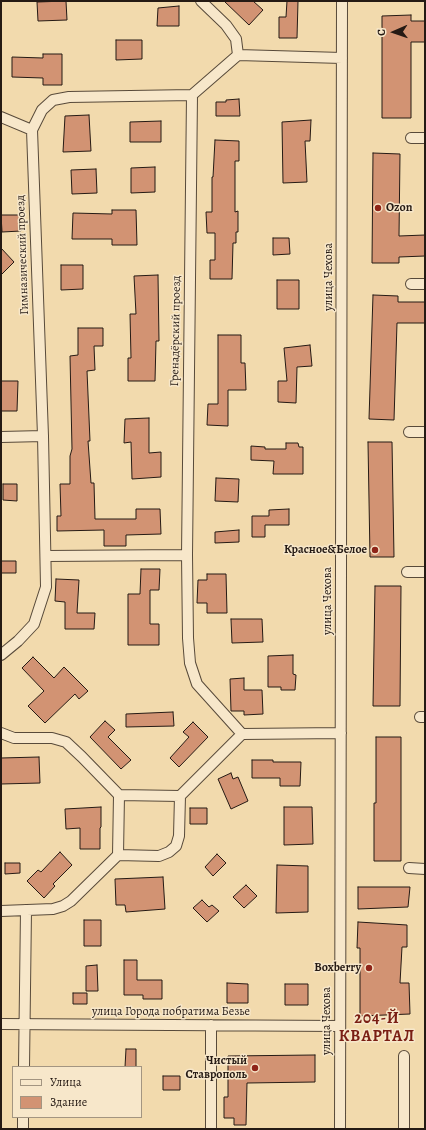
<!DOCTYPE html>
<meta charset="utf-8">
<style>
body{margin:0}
#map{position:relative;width:426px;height:1130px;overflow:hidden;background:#f2daad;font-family:Alegreya,serif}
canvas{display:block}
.frame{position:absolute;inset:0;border:2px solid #251a14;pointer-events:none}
.legend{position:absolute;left:12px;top:1066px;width:130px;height:52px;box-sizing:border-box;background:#f7e7ca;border:1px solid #a39581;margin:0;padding:5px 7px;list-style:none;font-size:12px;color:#251a14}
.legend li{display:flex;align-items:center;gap:8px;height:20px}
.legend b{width:20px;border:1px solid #a39581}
.north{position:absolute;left:374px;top:12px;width:40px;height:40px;-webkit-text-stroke:3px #f7e7ca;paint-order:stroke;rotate:268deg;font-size:11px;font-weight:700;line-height:16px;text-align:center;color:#251a14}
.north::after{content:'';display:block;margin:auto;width:14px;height:18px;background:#251a14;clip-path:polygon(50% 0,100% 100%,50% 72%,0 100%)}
</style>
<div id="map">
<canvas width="426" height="1130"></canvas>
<div class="frame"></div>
<ul class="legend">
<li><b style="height:5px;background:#f7e7ca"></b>Улица</li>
<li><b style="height:11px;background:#d29373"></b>Здание</li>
</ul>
<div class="north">С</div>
</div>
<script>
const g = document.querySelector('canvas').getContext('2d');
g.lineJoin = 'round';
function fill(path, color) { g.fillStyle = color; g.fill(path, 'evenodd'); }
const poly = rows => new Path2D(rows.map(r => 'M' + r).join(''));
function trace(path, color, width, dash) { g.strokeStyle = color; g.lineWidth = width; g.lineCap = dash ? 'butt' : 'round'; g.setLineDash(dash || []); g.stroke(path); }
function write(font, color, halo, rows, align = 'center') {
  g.font = font + ' Alegreya,serif'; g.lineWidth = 3; g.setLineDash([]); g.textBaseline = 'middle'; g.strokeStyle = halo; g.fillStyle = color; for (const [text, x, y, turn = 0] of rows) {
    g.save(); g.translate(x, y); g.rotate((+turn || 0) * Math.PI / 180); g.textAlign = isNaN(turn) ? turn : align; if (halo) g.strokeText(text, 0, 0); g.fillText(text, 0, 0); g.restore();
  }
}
const building = poly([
 [66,1,67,20,38,21,37,2,66,1],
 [224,1,253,1,263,10,249,25,224,1],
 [287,1,298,1,297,38,279,38,279,17,286,17,287,1],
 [179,6,179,26,157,26,158,8,179,6],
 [411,15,411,21,425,21,425,42,411,42,411,118,382,118,382,16,411,15],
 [116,40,142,40,142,59,116,60,116,40],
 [43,54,62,54,62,85,43,85,43,78,12,77,12,57,43,58,43,54],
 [239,99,240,116,216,116,216,102,226,102,226,100,239,99],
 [89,115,91,151,63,152,65,116,89,115],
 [311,120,310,141,305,141,307,182,283,183,282,122,311,120],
 [161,121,161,142,130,142,130,122,161,121],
 [215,140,239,141,239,161,235,161,235,212,238,211,238,232,236,232,236,243,233,243,232,279,210,279,210,260,215,260,215,233,207,233,206,212,212,212,212,177,213,177,215,140],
 [373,153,400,154,399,236,425,235,425,256,399,257,399,263,372,263,373,153],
 [155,167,155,192,131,193,131,168,155,167],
 [96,169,97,193,72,194,71,170,96,169],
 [112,210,136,210,137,245,112,245,112,239,72,239,73,213,112,214,112,210],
 [1,215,21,215,21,231,2,232,1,215],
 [273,238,289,238,290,254,273,255,273,238],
 [1,248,14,262,1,275,1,248],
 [61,265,83,265,83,289,61,290,61,265],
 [158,275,159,341,156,341,155,381,128,381,128,358,131,358,130,314,136,314,134,276,158,275],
 [277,280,299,280,299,309,277,309,277,280],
 [373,295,398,296,398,302,425,302,425,323,397,323,394,420,369,419,373,295],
 [78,328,103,328,103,346,94,346,95,370,87,371,90,441,88,441,91,483,94,483,95,519,136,519,136,509,160,509,161,534,126,535,126,546,104,546,104,530,57,531,57,516,61,516,60,484,70,484,70,456,72,449,70,356,78,355,78,328],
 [218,335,241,335,241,363,245,363,246,390,228,390,228,426,207,425,208,404,218,404,218,335],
 [310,345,312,366,297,367,296,403,278,402,278,381,287,381,284,348,310,345],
 [1,381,18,381,17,411,1,411,1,381],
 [149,418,149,453,161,452,161,477,132,479,131,442,124,443,125,419,149,418],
 [368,442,392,442,394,557,370,557,368,442],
 [286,443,298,443,299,447,303,447,303,474,273,474,274,461,251,460,251,446,265,447,265,449,286,449,286,443],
 [216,478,239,479,238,502,215,501,216,478],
 [3,484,17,484,17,501,3,500,3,484],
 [289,509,289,525,265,525,265,537,252,537,252,516,269,516,269,510,289,509],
 [239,530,239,542,215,543,215,532,239,530],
 [1,561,16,561,16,573,1,573,1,561],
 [141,569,160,569,159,590,150,590,150,624,159,624,159,645,128,645,128,594,140,594,141,569],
 [207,574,226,574,227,613,207,613,207,603,197,603,198,580,207,580,207,574],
 [56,579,79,580,77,613,95,613,94,629,65,629,65,602,55,601,56,579],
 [375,586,401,586,400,706,373,706,375,586],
 [231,619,262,619,263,642,232,643,231,619],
 [293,655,293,674,296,675,295,690,281,690,281,687,268,687,268,656,293,655],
 [33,657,54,678,64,667,88,691,79,699,75,694,45,723,28,706,44,691,22,668,33,657],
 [244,678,244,690,262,690,263,714,244,715,244,711,231,711,230,679,244,678],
 [173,712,174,726,126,727,126,714,173,712],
 [105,721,115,730,108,737,131,760,121,769,90,737,105,721],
 [193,722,208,737,179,767,170,758,189,737,183,732,193,722],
 [376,737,401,737,401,861,374,861,374,803,376,803,376,737],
 [39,757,40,783,1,784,1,758,39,757],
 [252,760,273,760,273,762,301,762,300,786,280,786,280,778,252,778,252,760],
 [231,773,233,779,238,777,248,801,231,809,218,779,231,773],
 [101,807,101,827,100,828,100,849,80,849,80,828,66,829,65,809,101,807],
 [284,807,312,807,313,844,284,845,284,807],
 [190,808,207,808,207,824,190,824,190,808],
 [60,852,72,865,53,884,55,886,44,898,27,881,38,870,41,872,60,852],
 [217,854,226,863,213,876,205,867,217,854],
 [5,863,20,863,20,873,5,874,5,863],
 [277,865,308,866,308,912,276,913,277,865],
 [163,877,165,909,126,912,125,905,116,905,115,879,163,877],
 [246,885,257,896,244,908,233,897,246,885],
 [358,887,410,887,408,907,358,909,358,887],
 [202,900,209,907,212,905,219,911,207,922,193,908,202,900],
 [84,920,101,920,101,946,84,946,84,920],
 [358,922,407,925,407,947,402,947,400,983,409,983,410,1014,360,1016,360,948,357,948,358,922],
 [124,960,137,960,137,980,162,980,162,999,143,999,143,995,124,995,124,960],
 [97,965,98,991,86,991,86,966,97,965],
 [227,983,248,984,248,1003,227,1003,227,983],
 [285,984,308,984,308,1005,285,1005,285,984],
 [73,993,87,993,87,1004,73,1004,73,993],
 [126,1049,136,1049,136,1067,125,1067,126,1049],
 [315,1055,315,1082,247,1083,246,1125,234,1125,234,1118,224,1118,224,1097,228,1097,228,1056,315,1055],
 [163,1076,180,1076,180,1090,163,1090,163,1076]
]);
const minor = poly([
 [238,55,342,58],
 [1,117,32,130],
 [411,138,425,138],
 [411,284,425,284],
 [409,432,425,432],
 [1,437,43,436],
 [187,555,188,638,190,663,197,684,242,734],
 [46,556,187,555,192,95,238,55,236,39,226,25,201,1],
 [407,572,425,572],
 [1,655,18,641,34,624,46,587,43,436,32,130,42,110,53,100,69,97,192,95],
 [420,717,425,717],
 [1,733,14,738,52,738,66,742,82,757,119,795,180,796],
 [118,855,119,795],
 [409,868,425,869],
 [1,911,53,909,63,906,71,901,118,855,159,856,169,852,176,846,179,836,180,796,242,734,341,733],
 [1,1024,340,1026],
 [24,1067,26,910],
 [23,1129,23,1117],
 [211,1129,211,1025],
 [340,1129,342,1],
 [404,1129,404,1056]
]);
const markers = [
 [378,208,4,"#8f2418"],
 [375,550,4,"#8f2418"],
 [369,968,4,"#8f2418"],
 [255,1068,4,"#8f2418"]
];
const poiNames = [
 ["Ozon",386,208,"left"],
 ["Красное&Белое",367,550],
 ["Boxberry",361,968],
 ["Чистый",247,1061],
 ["Ставрополь",247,1075]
];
const streetNames = [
 ["Гимназический проезд",23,255,-92],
 ["улица Чехова",329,277,-90],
 ["Гренадёрский проезд",176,331,-89],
 ["улица Чехова",328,601,-90],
 ["улица Города побратима Безье",171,1012],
 ["улица Чехова",327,1021,-90]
];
const districtNames = [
 ["204-Й",377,1019],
 ["КВАРТАЛ",377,1037]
];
fill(building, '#d29373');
trace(building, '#251a14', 1);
trace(minor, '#584a3a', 12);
trace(minor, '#f7e7ca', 10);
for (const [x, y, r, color] of markers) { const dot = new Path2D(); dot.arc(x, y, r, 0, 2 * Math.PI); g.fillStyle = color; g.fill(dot); trace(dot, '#f7e7ca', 1.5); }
write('bold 12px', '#251a14', '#f7e7ca', poiNames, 'right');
write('12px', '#251a14', '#f7e7ca', streetNames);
g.letterSpacing = '1px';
write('bold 16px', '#7a1f14', '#f7e7ca', districtNames);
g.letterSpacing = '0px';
</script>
